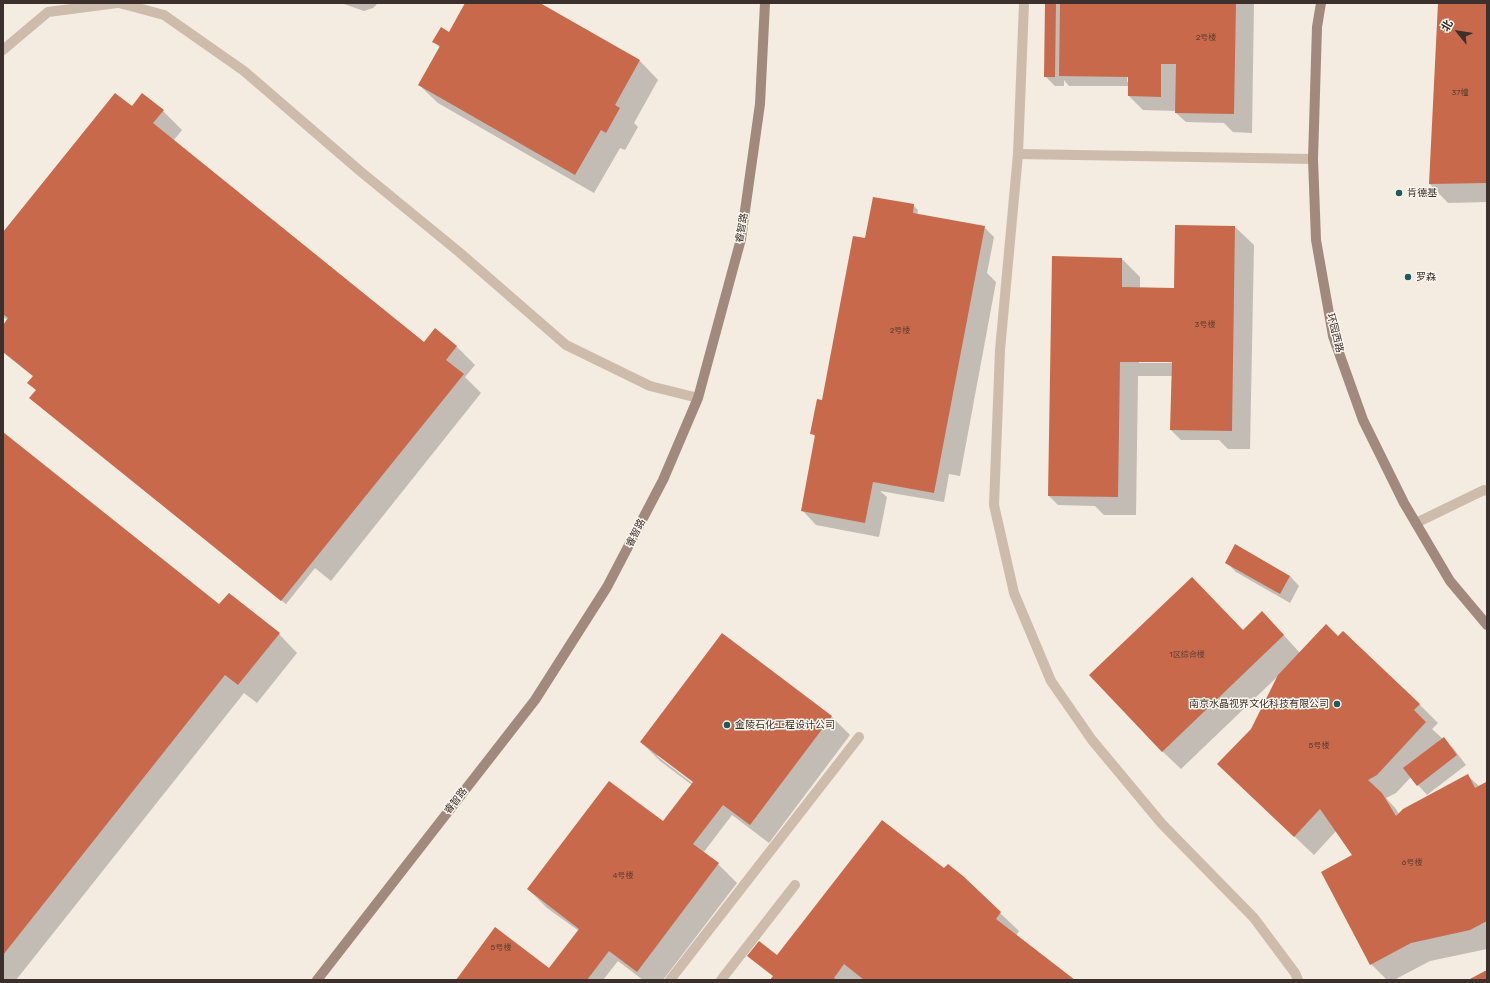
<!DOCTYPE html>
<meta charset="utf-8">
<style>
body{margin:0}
#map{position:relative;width:1490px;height:983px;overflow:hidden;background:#f4ebe1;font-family:Rubik,"Noto Sans SC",sans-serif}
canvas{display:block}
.frame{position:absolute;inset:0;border:4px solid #3b302b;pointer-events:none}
.north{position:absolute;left:1438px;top:12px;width:40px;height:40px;-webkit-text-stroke:3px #fbf5ee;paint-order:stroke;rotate:300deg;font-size:11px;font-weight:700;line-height:16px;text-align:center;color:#3b302b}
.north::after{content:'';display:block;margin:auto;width:14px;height:18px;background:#3b302b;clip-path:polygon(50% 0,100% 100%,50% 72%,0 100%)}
</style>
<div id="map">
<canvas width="1490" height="983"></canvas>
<div class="frame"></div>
<div class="north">北</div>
</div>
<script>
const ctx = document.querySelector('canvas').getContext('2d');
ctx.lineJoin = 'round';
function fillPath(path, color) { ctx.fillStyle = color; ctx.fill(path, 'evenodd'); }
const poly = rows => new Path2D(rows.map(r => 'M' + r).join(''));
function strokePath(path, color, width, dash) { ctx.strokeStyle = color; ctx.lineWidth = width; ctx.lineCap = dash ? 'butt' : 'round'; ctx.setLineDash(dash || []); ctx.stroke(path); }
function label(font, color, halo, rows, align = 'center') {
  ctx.font = font + ' Rubik,"Noto Sans SC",sans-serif'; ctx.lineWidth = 3; ctx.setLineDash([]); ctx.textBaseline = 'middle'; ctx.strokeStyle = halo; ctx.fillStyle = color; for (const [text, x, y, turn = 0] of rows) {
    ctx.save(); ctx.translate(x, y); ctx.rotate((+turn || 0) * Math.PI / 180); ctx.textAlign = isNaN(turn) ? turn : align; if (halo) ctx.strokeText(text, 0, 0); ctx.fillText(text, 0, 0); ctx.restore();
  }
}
fillPath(poly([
 [341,3,378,3,373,8,364,11],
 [466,3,538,3,640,61,658,80,634,123,638,127,625,150,620,148,594,193,438,103,419,85,440,48,434,41,449,33],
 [1046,3,1254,3,1252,133,1233,132,1224,123,1186,122,1176,113,1176,111,1143,110,1129,96,1129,86,1069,86,1064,80,1064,86,1055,86,1045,76],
 [1128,25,1129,82,1127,82],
 [1439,3,1487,3,1487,202,1448,203,1430,184],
 [143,95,163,111,182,130,173,141,424,343,435,330,457,347,475,365,465,377,481,393,331,581,315,568,286,604,35,402,36,390,34,377,3,352,3,326,8,320,3,317,3,233,132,108],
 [913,205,918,210,917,215,984,227,994,237,987,273,996,282,960,476,949,474,944,502,880,491,887,497,879,537,816,525,802,510,816,437,812,433,825,402,866,239],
 [1235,227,1254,245,1250,449,1228,449,1219,440,1181,440,1171,430,1172,376,1138,376,1136,515,1104,515,1095,506,1058,505,1049,496,1122,259,1140,277,1140,288,1176,289],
 [1139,361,1181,361,1181,363,1139,363],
 [3,433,219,606,279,634,297,653,257,703,244,693,16,980,3,980],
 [1226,562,1290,576,1299,586,1290,603,1236,572],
 [1243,631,1280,631,1300,653,1338,637,1419,704,1438,723,1432,729,1453,748,1466,765,1427,795,1411,777,1396,793,1386,798,1396,809,1399,814,1468,776,1480,787,1487,784,1487,949,1430,961,1394,980,1387,980,1371,964,1354,855,1336,831,1314,855,1237,782,1252,729,1277,677,1181,769,1162,751],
 [722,634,832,717,850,735,769,843,732,815,703,853,718,864,737,883,663,980,643,980,618,961,603,980,457,980,550,970,579,931,547,908,528,889,663,823,692,785,660,761,641,742],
 [658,755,701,787,700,789,657,756],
 [1000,913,1019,931,1016,936,1073,980,772,980,774,977,749,956,778,957]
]), '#0003');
fillPath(poly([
 [465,3,540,3,640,60,615,105,620,108,606,133,601,130,575,175,418,85,440,46,432,42,441,27,449,32],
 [1045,3,1056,3,1055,77,1044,77],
 [1060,3,1236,3,1234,114,1175,113,1176,64,1161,64,1161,97,1128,96,1128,77,1059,76],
 [1438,3,1487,3,1487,183,1429,184],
 [115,93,132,106,142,93,164,110,153,123,424,342,435,328,457,346,446,360,464,374,281,601,29,398,36,390,27,383,33,376,3,352,3,325,8,318,3,314,3,232],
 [873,197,914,204,913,213,985,226,934,493,873,482,865,523,801,511,815,435,810,434,817,399,822,400,853,236,865,238],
 [1175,225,1235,226,1232,431,1170,430,1172,362,1120,362,1118,497,1048,496,1052,256,1122,258,1122,287,1174,288],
 [3,432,219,604,229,593,280,633,238,685,225,675,3,955],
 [1235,544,1290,576,1280,594,1225,563],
 [1192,577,1243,630,1262,611,1284,635,1162,752,1089,675],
 [1326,624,1338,636,1343,631,1420,704,1414,710,1426,722,1377,775,1368,780,1382,793,1396,816,1403,809,1468,774,1475,788,1486,782,1487,783,1487,921,1470,930,1411,943,1370,965,1321,872,1352,855,1320,809,1294,837,1217,764,1251,729,1278,675],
 [722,633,832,716,750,825,723,805,693,844,719,863,637,972,609,951,587,980,456,980,495,927,549,968,579,929,527,889,609,781,663,821,693,782,640,742],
 [1444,737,1457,755,1417,786,1403,768],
 [882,820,944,868,948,864,963,876,1001,912,996,919,1075,980,864,980,844,964,834,978,837,980,770,980,773,976,747,956,759,941,777,955],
 [1485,971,1487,971,1487,980,1468,980]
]), '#c8694b');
strokePath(poly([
 [119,3,164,15,244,71,360,171,459,252,566,345,650,386,698,398],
 [1024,3,1018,154,1000,350,994,505,1014,593,1051,681,1092,740,1162,824,1254,918,1295,973,1298,980],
 [3,50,48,12,117,3],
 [1416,523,1484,490,1487,491],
 [670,980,859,737],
 [721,980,795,885]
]), '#cdbbac', 10);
strokePath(poly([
 [1018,154,1313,159]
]), '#cdbbac', 10);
strokePath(poly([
 [1321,3,1317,27,1313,159,1316,240,1333,336,1363,420,1404,503,1450,581,1487,625],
 [317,980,535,700,607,587,663,480,698,398,741,239,760,104,765,3]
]), '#a18a7d', 10);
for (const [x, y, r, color] of [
 [1399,193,4,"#1f5a5e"],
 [1408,277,4,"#1f5a5e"],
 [1337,704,4,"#1f5a5e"],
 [727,725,4,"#1f5a5e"]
]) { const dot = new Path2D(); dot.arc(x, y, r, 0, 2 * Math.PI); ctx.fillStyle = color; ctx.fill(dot); strokePath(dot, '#fbf5ee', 1.5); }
label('8px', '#5e3e33', null, [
 ["2号楼",1206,38],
 ["37幢",1460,93],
 ["3号楼",1205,325],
 ["2号楼",900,331],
 ["1区综合楼",1187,655],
 ["5号楼",1319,746],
 ["6号楼",1412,863],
 ["4号楼",623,876],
 ["5号楼",501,948]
]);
label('10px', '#3b302b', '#fbf5ee', [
 ["肯德基",1407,193],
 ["罗森",1416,277],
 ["南京水晶视界文化科技有限公司",1329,704,"right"],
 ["金陵石化工程设计公司",735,725]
], 'left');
label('10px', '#3b302b', '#fbf5ee', [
 ["睿智路",742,228,-80],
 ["环园西路",1335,333,76],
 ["睿智路",636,533,-63],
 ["睿智路",456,801,-52]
]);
</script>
